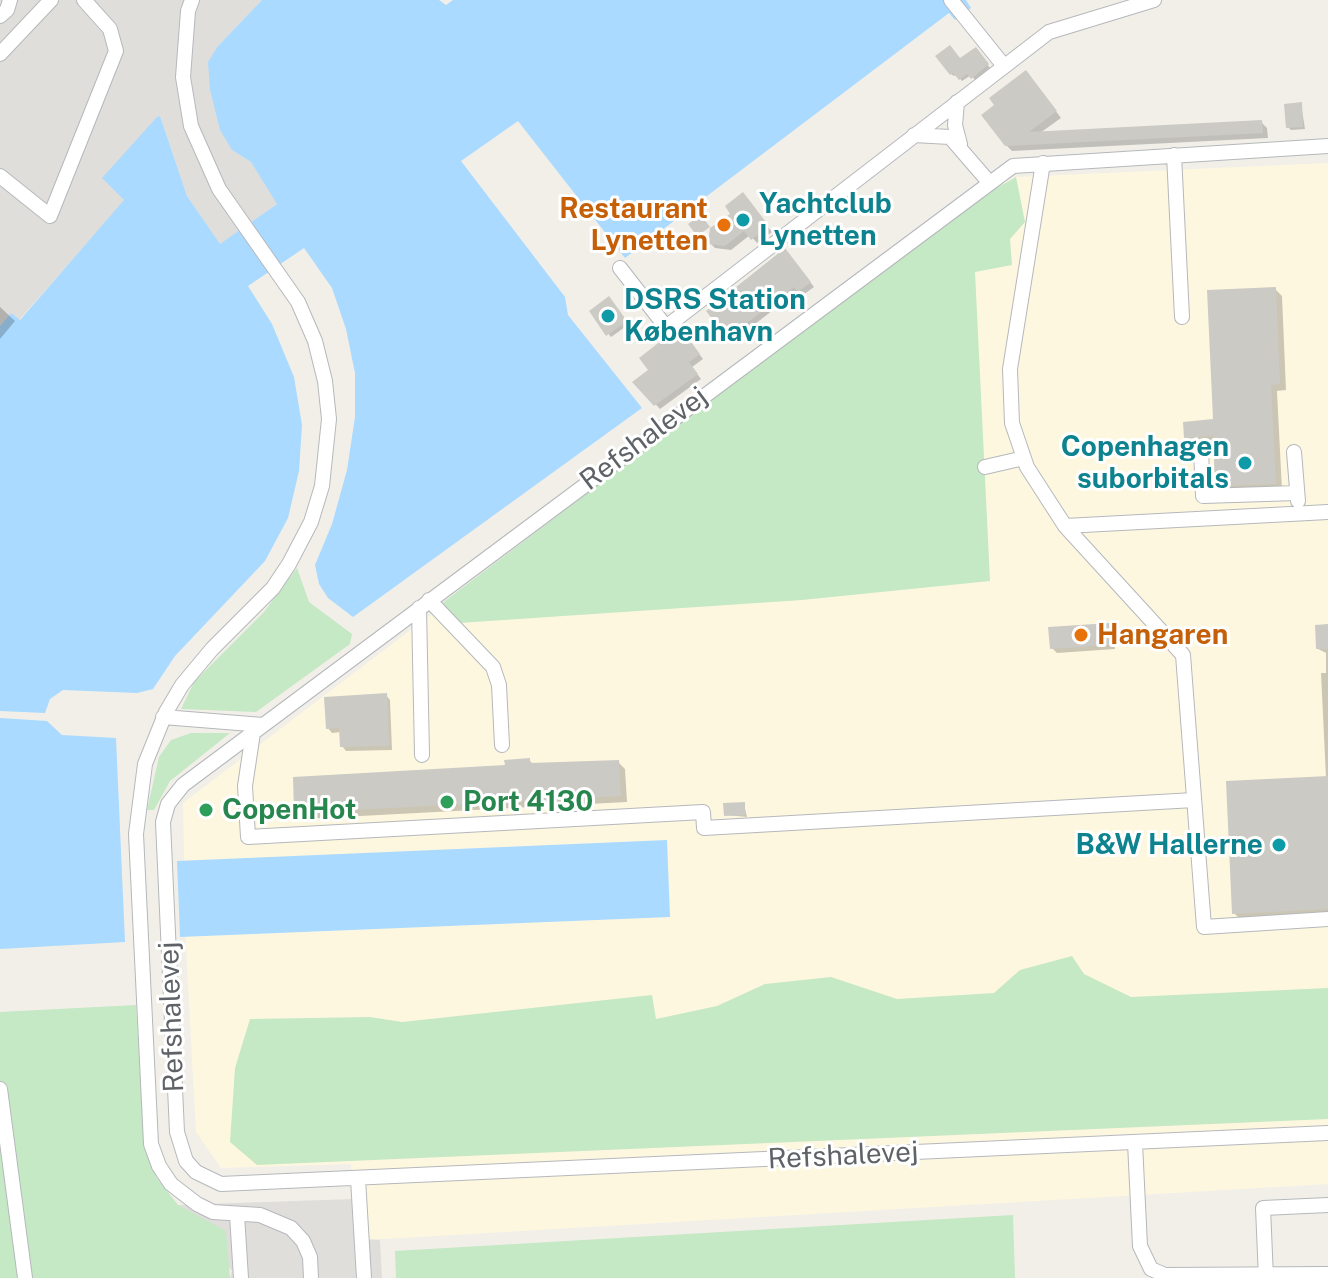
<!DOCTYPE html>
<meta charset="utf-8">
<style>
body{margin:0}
canvas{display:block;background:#f1efe8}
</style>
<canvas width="1328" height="1278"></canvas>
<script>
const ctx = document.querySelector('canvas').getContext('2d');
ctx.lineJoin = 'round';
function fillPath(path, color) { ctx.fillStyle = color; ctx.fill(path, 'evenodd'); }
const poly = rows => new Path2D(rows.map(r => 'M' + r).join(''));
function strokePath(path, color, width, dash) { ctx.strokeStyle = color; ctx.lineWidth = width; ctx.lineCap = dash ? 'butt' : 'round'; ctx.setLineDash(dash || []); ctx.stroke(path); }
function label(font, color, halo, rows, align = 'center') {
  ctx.font = font + ' "Public Sans",sans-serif'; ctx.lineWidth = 6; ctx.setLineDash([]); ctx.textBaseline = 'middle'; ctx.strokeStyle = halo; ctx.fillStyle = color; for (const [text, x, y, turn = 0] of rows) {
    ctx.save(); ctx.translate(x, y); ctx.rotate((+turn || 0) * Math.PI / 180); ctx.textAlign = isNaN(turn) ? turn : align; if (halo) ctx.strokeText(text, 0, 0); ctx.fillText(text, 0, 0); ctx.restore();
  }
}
fillPath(poly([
 [1328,163,1328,1184,384,1239,355,1239,351,1164,221,1168,196,1132,186,947,183,803,995,186,1016,177]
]), '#fef7e0');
fillPath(poly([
 [0,0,262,0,218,46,232,150,251,162,278,203,220,245,187,196,160,116,125,200,19,320,11,314,0,326],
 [353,1199,355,1239,380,1240,382,1278,230,1278,232,1271,178,1205]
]), '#e0deda');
fillPath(poly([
 [1016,177,1025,222,1010,239,1012,265,975,272,990,581,802,600,459,623,441,604,970,203],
 [297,568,309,602,352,634,350,644,256,712,181,709,194,682,264,612],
 [191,733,230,733,170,781,154,810,147,810,159,757,171,740],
 [1072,956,1084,974,1131,997,1328,988,1328,1119,257,1165,230,1142,235,1068,250,1019,370,1017,402,1022,652,995,656,1019,717,1006,765,984,831,977,897,999,994,993,1020,970],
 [136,1005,143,1125,156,1177,178,1205,226,1231,230,1278,0,1278,0,1012],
 [1013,1215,1015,1278,396,1278,395,1251]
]), '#c5e8c5');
fillPath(poly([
 [262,0,439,0,446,5,453,0,966,0,971,8,955,20,949,13,625,258,518,121,461,161,565,297,568,315,642,408,353,617,328,598,319,584,315,565,332,524,347,470,355,417,355,373,346,329,332,288,304,248,248,286,272,324,294,377,302,425,299,471,288,518,265,561,175,656,153,689,137,693,63,690,50,699,45,713,0,711,0,326,11,313,20,320,124,200,102,178,157,117,160,116,187,196,220,244,277,204,251,162,232,150,220,130,210,90,208,62,218,46],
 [0,718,47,721,62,735,116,738,125,942,0,949],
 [667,840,670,917,180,937,177,861]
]), '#aadaff');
fillPath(poly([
 [976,50,990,68,975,80,971,75,962,81,956,74,954,76,951,74,960,61],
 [1031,78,1061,118,1040,133,1261,122,1267,128,1268,138,1012,151,1006,145],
 [1301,104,1305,129,1291,130,1288,127],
 [747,200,772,232,757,243,750,235,731,250,715,248,710,243],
 [789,255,814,287,803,295,799,290,733,341,729,337],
 [1275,289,1282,296,1286,390,1277,391,1282,490,1224,492,1217,485,1215,442,1193,444,1186,437,1215,421],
 [612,302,628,325,611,337,591,312],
 [0,307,15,321,0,339],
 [689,341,703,359,692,367,701,379,660,409,635,382,651,370,674,344],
 [1109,625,1114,630,1115,649,1057,653,1052,648],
 [1328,627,1328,913,1239,918,1234,913,1326,778,1321,673,1326,673,1326,653,1318,649],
 [386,695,390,700,392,750,346,751,342,746,341,732,332,733,328,728],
 [529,760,534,765,618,762,625,769,627,802,303,819,296,812],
 [744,804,747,817,726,815]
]), '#0003');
fillPath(poly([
 [950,45,960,58,976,47,989,64,971,79,967,74,959,80,953,73,950,75,935,56],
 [1026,70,1057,111,1029,132,1262,120,1263,133,1005,146,981,115,994,105,989,98],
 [1302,102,1303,127,1286,128,1284,104],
 [743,192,769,226,751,240,744,231,725,246,708,244,710,228,730,214,725,206],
 [701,215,710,227,697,236,688,224],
 [785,248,811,282,798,292,794,287,727,338,706,311],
 [1276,287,1280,384,1271,385,1276,484,1215,486,1213,436,1184,438,1183,422,1213,419,1207,290],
 [609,296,627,321,606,336,589,311],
 [685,334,700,354,689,362,698,374,654,406,632,382,648,370,639,358,666,337,674,342],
 [1110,623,1111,645,1050,649,1048,627],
 [1328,624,1328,649,1316,649,1315,625],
 [387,693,389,746,340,747,339,728,326,729,324,697],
 [530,758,530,763,619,760,621,796,294,813,293,777,505,765,504,760],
 [1328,776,1328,909,1232,914,1226,781],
 [745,802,745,815,724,816,723,803]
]), '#cccac5');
const minor = poly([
 [192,0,188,11,183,77,191,126,219,189,298,302,315,341,325,381,329,419,322,486,311,522,289,564,273,588,212,649,182,685,166,712,145,764,136,834,151,1144,159,1166,171,1184,197,1204,213,1212,260,1215,291,1228,303,1241,310,1257,311,1278],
 [951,0,1004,66],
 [0,16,7,10,10,0],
 [0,54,51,0],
 [957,102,955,125,960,144],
 [914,135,950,137,988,181],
 [1328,146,1013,166,183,785,168,804,163,822,177,1132,186,1161,196,1172,221,1184,1328,1133],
 [1174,155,1182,317],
 [1043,163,1010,369,1012,423,1027,467,1065,526,1183,655,1204,927,1328,919],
 [0,176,50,216,116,51,110,29,84,0],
 [620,268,666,327,1049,32,1154,0],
 [1201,450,1203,496,1297,493],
 [1294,452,1298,501],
 [985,467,1024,458],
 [1065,526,1328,512],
 [429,600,493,667,499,685,502,745],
 [419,608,422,755],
 [163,717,263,725],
 [253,733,245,786,248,837,703,812,704,828,1194,800],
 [0,1089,25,1278],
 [1135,1143,1140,1246,1151,1269,1165,1275,1328,1274],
 [358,1179,364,1278],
 [237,1215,241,1278],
 [1266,1278,1263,1208,1328,1205]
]);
strokePath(minor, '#b5b8bc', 16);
strokePath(minor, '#fff', 14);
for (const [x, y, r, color] of [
 [743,220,8,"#0f9aa8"],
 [724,225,8,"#e8710a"],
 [608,316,8,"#0f9aa8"],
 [1245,463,8,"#0f9aa8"],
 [1081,635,8,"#e8710a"],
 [447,802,8,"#2e9e5b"],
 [206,810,8,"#2e9e5b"],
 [1279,845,8,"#0f9aa8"]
]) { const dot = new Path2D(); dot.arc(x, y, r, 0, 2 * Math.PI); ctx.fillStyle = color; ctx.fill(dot); strokePath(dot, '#fff', 3); }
label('bold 28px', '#0d838f', '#fff', [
 ["Yachtclub",759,204],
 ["Lynetten",759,236],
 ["DSRS Station",624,300],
 ["København",624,332],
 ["Copenhagen",1229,447,"right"],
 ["suborbitals",1229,479,"right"],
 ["B&W Hallerne",1263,845,"right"]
], 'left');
label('bold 28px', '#c56008', '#fff', [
 ["Restaurant",708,209],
 ["Lynetten",708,241],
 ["Hangaren",1097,635,"left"]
], 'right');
label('28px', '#5f6368', '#fff', [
 ["Refshalevej",644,439,-37],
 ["Refshalevej",172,1017,-92],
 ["Refshalevej",843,1156,-3]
]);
label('bold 28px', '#27864d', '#fff', [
 ["Port 4130",463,802],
 ["CopenHot",222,810]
], 'left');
</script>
